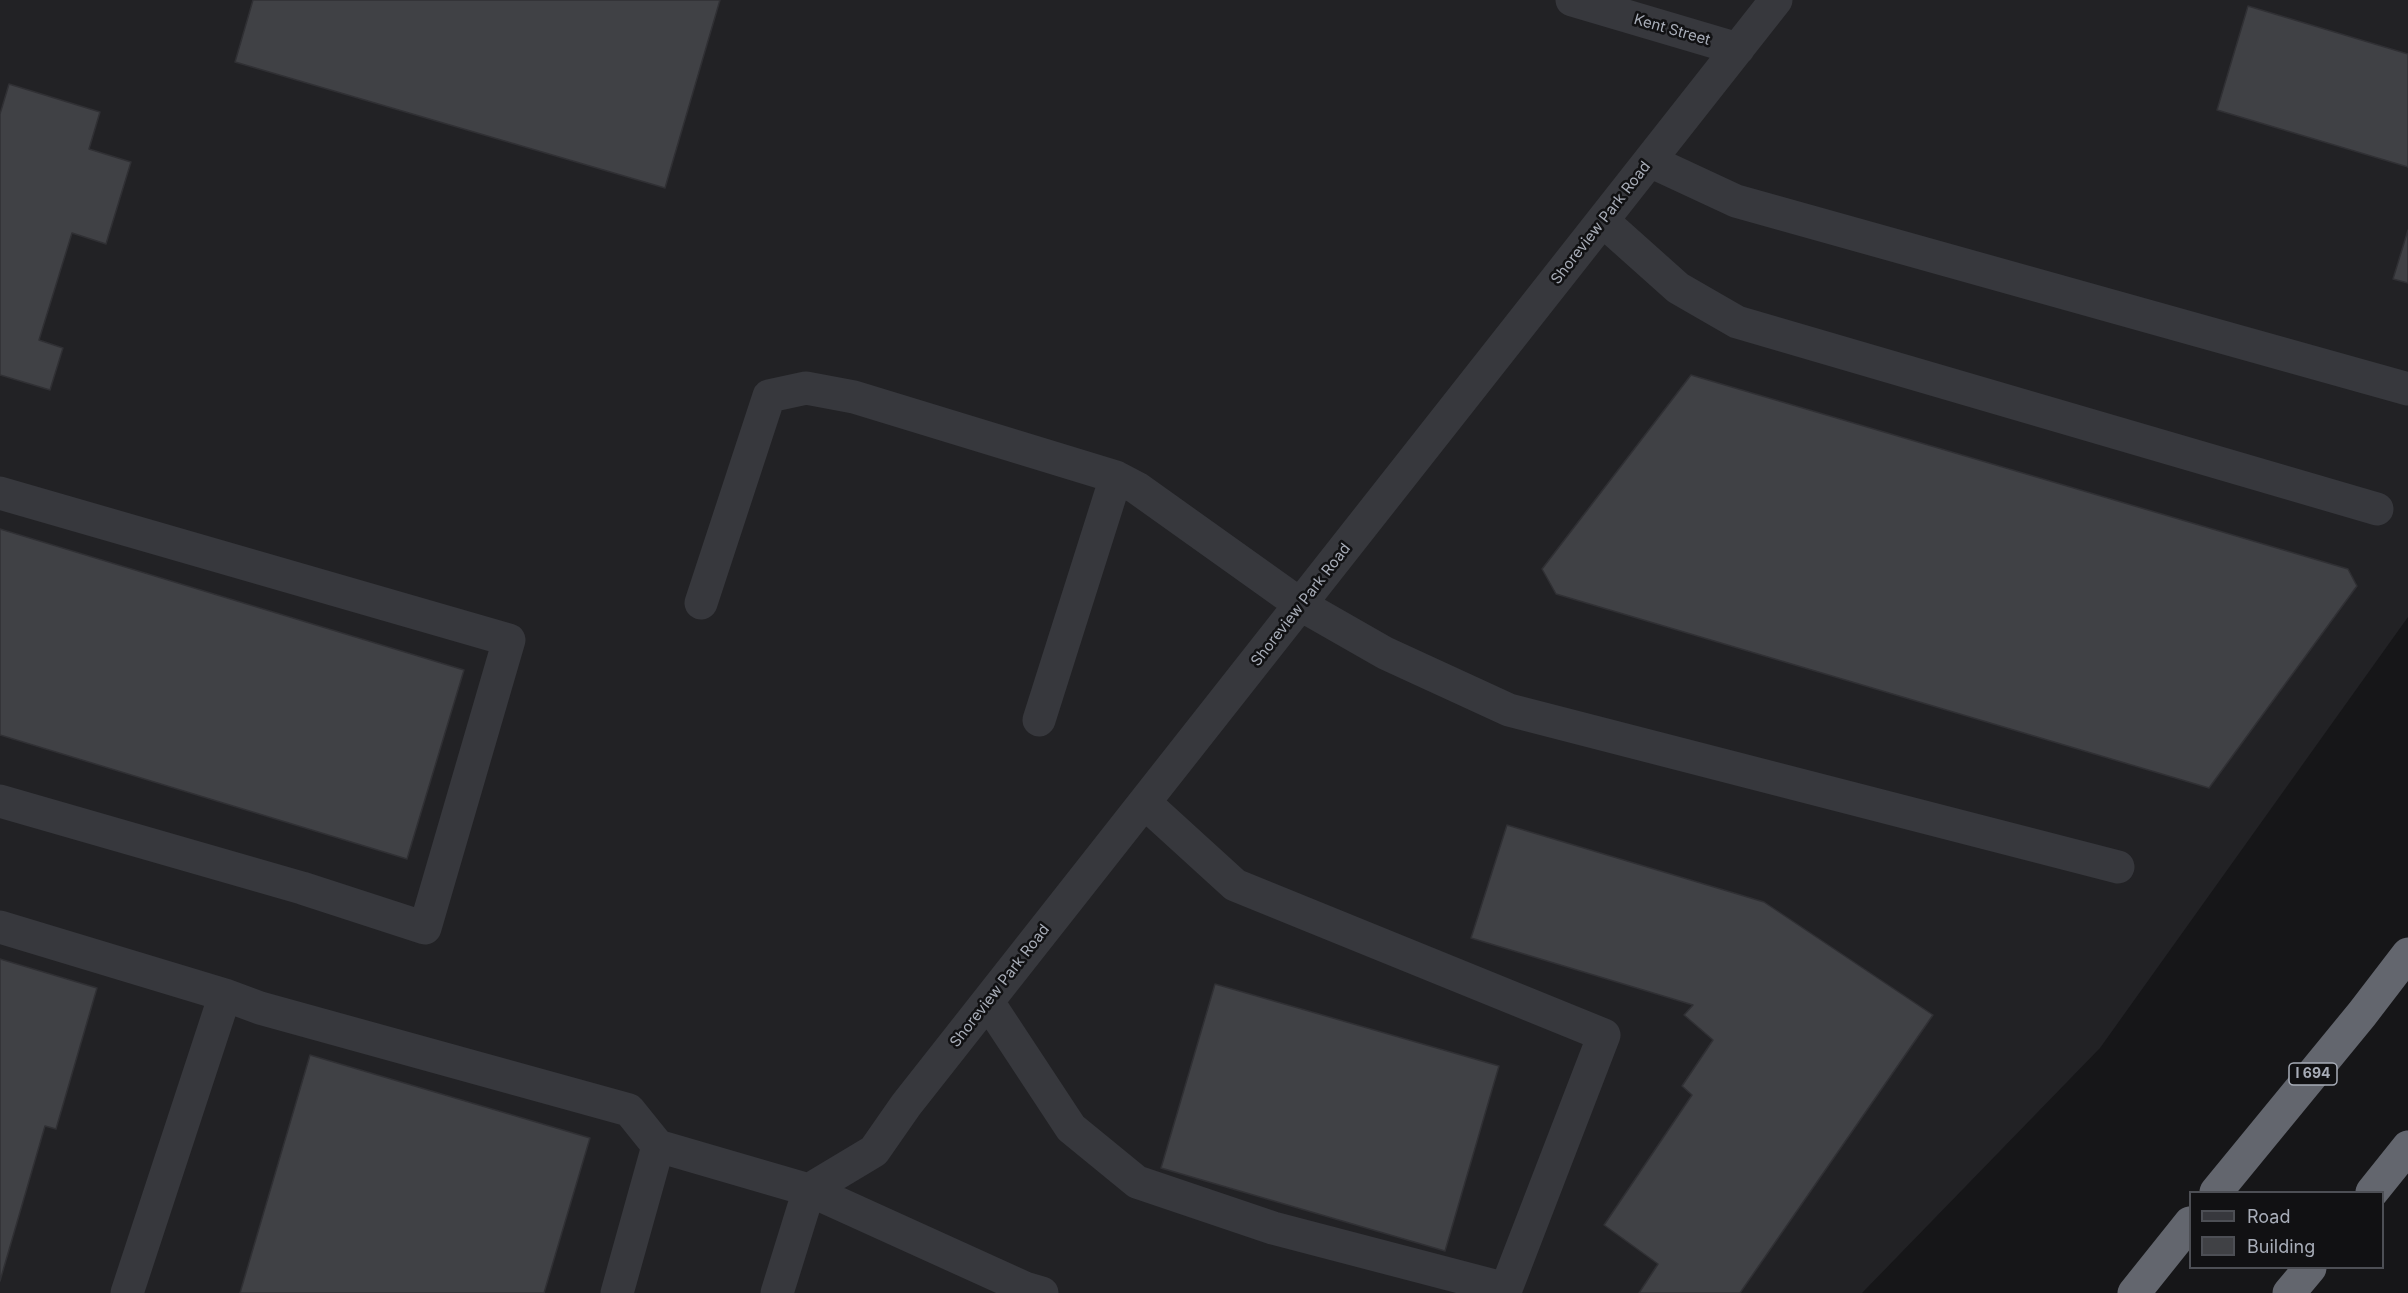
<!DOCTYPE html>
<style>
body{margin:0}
#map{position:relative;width:2408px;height:1293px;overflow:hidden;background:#161618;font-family:Inter,sans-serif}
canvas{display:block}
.legend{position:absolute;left:2189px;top:1191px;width:195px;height:78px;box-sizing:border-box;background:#111113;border:2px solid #4d4f55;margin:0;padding:8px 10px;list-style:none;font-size:18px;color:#a8adb8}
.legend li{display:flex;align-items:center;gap:12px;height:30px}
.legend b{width:30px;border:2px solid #4d4f55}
</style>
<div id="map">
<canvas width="2408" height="1293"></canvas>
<ul class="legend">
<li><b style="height:8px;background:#37383d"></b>Road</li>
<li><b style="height:16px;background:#404145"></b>Building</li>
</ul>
</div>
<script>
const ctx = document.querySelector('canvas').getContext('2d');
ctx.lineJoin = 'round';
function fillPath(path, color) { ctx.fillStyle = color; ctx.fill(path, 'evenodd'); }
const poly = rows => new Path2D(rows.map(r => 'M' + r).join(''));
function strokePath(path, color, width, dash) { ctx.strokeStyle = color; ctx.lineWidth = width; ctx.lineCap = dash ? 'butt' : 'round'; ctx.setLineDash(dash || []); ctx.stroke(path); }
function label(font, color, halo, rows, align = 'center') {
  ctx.font = font + ' Inter,sans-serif'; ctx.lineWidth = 5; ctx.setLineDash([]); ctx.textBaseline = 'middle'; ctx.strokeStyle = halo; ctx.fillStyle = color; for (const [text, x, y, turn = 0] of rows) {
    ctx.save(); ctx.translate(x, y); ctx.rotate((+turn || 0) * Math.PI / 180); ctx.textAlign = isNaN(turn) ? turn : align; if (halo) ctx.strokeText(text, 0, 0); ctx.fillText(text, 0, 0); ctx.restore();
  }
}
fillPath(poly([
 [0,0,2408,0,2408,617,2100,1048,1862,1293,0,1293]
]), '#222225');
const building = poly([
 [253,0,720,0,665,188,235,62,253,0],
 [2248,6,2408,54,2408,167,2217,110,2248,6],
 [9,84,100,112,89,149,131,162,106,244,72,233,39,340,63,348,50,390,0,375,0,114,9,84],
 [2408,230,2408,283,2393,279,2408,230],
 [1691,375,2348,569,2357,586,2209,788,1556,594,1542,569,1691,375],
 [0,529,464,670,407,859,0,735,0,529],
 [1507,825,1764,902,1933,1015,1740,1293,1639,1293,1658,1264,1604,1225,1692,1095,1682,1086,1713,1040,1684,1015,1693,1005,1471,938,1507,825],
 [0,959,97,988,56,1129,45,1126,0,1281,0,959],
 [1215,984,1499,1066,1445,1251,1161,1168,1215,984],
 [310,1055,590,1138,544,1293,240,1293,310,1055]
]);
fillPath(building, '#404145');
strokePath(building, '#303034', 1.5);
strokePath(poly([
 [1572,0,1738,49],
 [1650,161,1736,201,2408,389],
 [1603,221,1678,288,1737,322,2377,509],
 [0,493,509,640,425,928,302,888,0,801],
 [701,603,769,396,806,388,854,397,1116,477,1137,488,1301,605,1385,653,1509,710,2118,867],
 [1039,720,1116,477],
 [0,927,225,995],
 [988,1002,1071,1128,1137,1182,1273,1228,1506,1289,1604,1035,1235,885,1145,803],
 [809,1190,874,1151,906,1105,1776,0],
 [127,1293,225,995,260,1008,629,1110,658,1146],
 [617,1293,658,1146,809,1190,1025,1288,1042,1293],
 [777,1293,809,1190]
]), '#37383d', 33);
strokePath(poly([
 [2216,1192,2362,1014,2408,954],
 [2372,1192,2408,1147],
 [2134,1293,2190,1223],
 [2289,1293,2310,1268]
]), '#63666e', 33);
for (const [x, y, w] of [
 [2313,1074,48]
]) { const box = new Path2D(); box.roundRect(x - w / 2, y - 11, w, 22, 4.5); ctx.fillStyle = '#111113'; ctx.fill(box); strokePath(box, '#a8adb8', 1.5); }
label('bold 14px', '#a8adb8', null, [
 ["I 694",2313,1074]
]);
label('15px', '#a8adb8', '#111113', [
 ["Kent Street",1672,30,16],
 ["Shoreview Park Road",1601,223,-52],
 ["Shoreview Park Road",1301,605,-52],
 ["Shoreview Park Road",1000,986,-52]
]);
</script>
